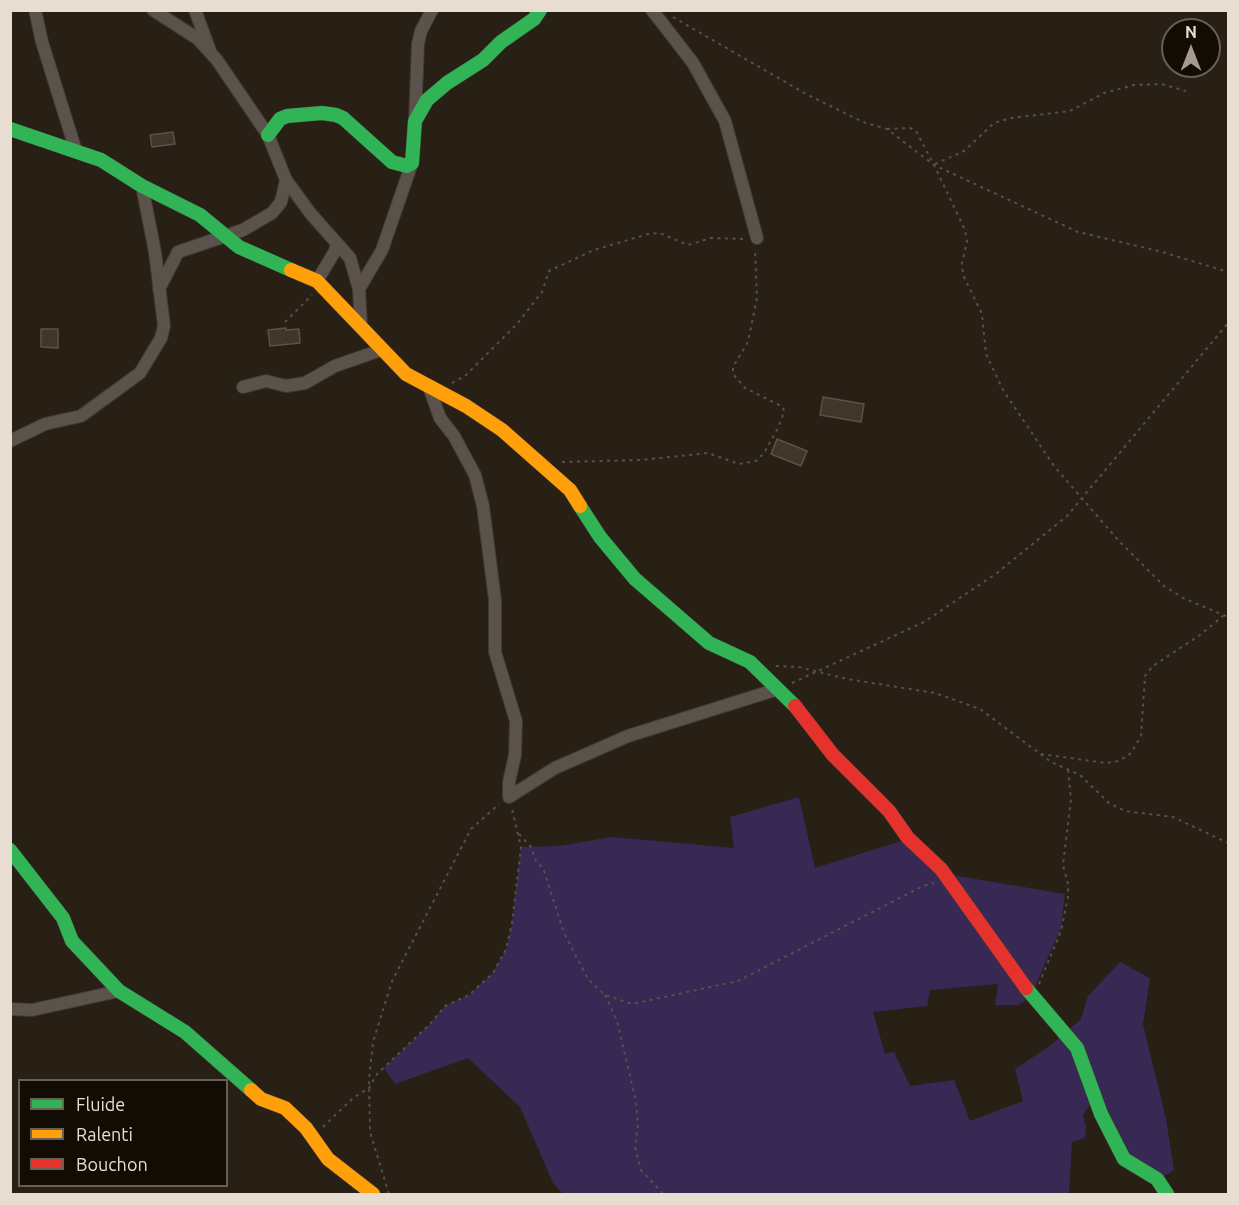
<!DOCTYPE html>
<style>
body{margin:0}
#map{position:relative;width:1239px;height:1205px;overflow:hidden;background:#281f15;font-family:Ubuntu,sans-serif}
canvas{display:block}
.frame{position:absolute;inset:0;border:12px solid #e7ddd1;pointer-events:none}
.legend{position:absolute;left:18px;top:1079px;width:210px;height:108px;box-sizing:border-box;background:#130c05;border:2px solid #686057;margin:0;padding:8px 10px;list-style:none;font-size:18px;color:#e7ddd1}
.legend li{display:flex;align-items:center;gap:12px;height:30px}
.legend b{width:30px;border:2px solid #686057}
.north{position:absolute;left:1161px;top:18px;width:60px;height:60px;box-sizing:border-box;background:#130c05;border:2px solid #686057;border-radius:50%;rotate:0deg;font-size:16px;font-weight:700;line-height:24px;text-align:center;color:#e7ddd1}
.north::after{content:'';display:block;margin:auto;width:21px;height:27px;background:#a49a8f;clip-path:polygon(50% 0,100% 100%,50% 72%,0 100%)}
</style>
<div id="map">
<canvas width="1239" height="1205"></canvas>
<div class="frame"></div>
<ul class="legend">
<li><b style="height:8px;background:#30b455"></b>Fluide</li>
<li><b style="height:8px;background:#ff9f0a"></b>Ralenti</li>
<li><b style="height:8px;background:#e5322d"></b>Bouchon</li>
</ul>
<div class="north">N</div>
</div>
<script>
const ctx = document.querySelector('canvas').getContext('2d');
ctx.lineJoin = 'round';
function fillPath(path, color) { ctx.fillStyle = color; ctx.fill(path, 'evenodd'); }
const poly = rows => new Path2D(rows.map(r => 'M' + r).join(''));
function strokePath(path, color, width, dash) { ctx.strokeStyle = color; ctx.lineWidth = width; ctx.lineCap = dash ? 'butt' : 'round'; ctx.setLineDash(dash || []); ctx.stroke(path); }
fillPath(poly([
 [799,797,815,868,907,839,940,873,1065,894,1061,928,1030,998,1018,1005,995,1005,998,984,930,990,927,1006,873,1012,885,1054,894,1052,910,1086,954,1080,970,1121,1023,1101,1015,1069,1051,1045,1081,1019,1088,996,1120,962,1150,978,1143,1024,1166,1119,1174,1170,1155,1182,1137,1172,1091,1103,1083,1115,1086,1127,1085,1138,1072,1142,1069,1194,563,1194,553,1183,520,1107,468,1058,395,1084,384,1068,429,1025,445,1006,469,995,493,973,506,949,512,923,521,847,558,846,612,837,734,848,730,817]
]), '#372954');
const building = poly([
 [173,132,175,144,152,147,150,135,173,132],
 [286,328,286,330,299,329,300,343,270,346,268,330,286,328],
 [41,329,58,329,58,348,41,347,41,329],
 [823,397,864,404,861,422,820,415,823,397],
 [777,439,807,451,801,466,771,454,777,439]
]);
fillPath(building, '#413628');
strokePath(building, '#5b534a', 1.5);
const street = poly([
 [35,10,42,42,76,151],
 [153,10,198,39,217,60,268,135,286,180,311,214,350,258,359,289,361,326],
 [195,10,210,51],
 [652,10,693,63,725,121,757,238],
 [415,120,418,44,421,31,432,10],
 [317,281,335,251,337,243],
 [159,289,178,252,243,230,272,213,281,202,286,180],
 [359,289,382,250,412,163],
 [243,387,266,381,286,386,305,383,335,366,381,350],
 [429,387,440,418,454,436,475,475,483,506,495,600,495,652,516,721,515,755,509,782,509,797],
 [10,441,45,424,81,416,140,373,161,338,164,326,155,252,142,186],
 [509,797,555,768,628,736,778,689],
 [10,1009,32,1010,119,991]
]);
const fast = poly([
 [10,129,101,160,142,186,200,215,239,247,291,270],
 [268,135,280,119,287,116,322,113,336,115,343,118,392,162,407,166,412,163,415,121,427,100,447,83,483,60,501,42,534,19,540,10],
 [580,506,600,537,635,579,709,643,750,662,795,706],
 [10,850,63,918,72,941,119,991,185,1032,251,1090],
 [1026,988,1077,1048,1101,1114,1124,1159,1157,1179,1167,1194]
]);
const slow = poly([
 [291,270,317,281,406,374,466,406,502,430,570,490,580,506],
 [251,1090,261,1099,285,1108,306,1128,328,1159,373,1194]
]);
const jam = poly([
 [795,706,833,755,889,811,908,838,941,869,1026,988]
]);
strokePath(street, '#413a31', 14);
strokePath(fast, '#413a31', 15);
strokePath(slow, '#413a31', 15);
strokePath(jam, '#413a31', 15);
strokePath(poly([
 [673,17,806,94,863,122,887,129,934,165,1078,232,1159,251,1228,272],
 [887,129,910,128,916,131,934,165,965,230,967,242,962,263,963,275,982,314,986,354,1003,390,1054,466,1118,540,1164,586,1183,598,1228,617],
 [935,164,964,151,994,123,1011,118,1070,111,1104,93,1134,85,1161,84,1186,91],
 [285,322,312,295],
 [452,383,466,375,517,324,542,292,549,271,594,250,648,234,660,233,688,245,711,238,747,239],
 [562,462,640,460,708,453,739,464,756,461,764,453,778,428,784,412,783,407,745,388,733,374,733,367,748,342,757,298,755,249],
 [776,666,799,667,847,679,935,693,980,709,1051,762,1080,775,1109,803,1125,811,1173,817,1228,843],
 [792,683,924,622,997,573,1067,516,1228,323],
 [1041,754,1106,763,1119,761,1131,753,1141,736,1145,676,1153,666,1200,635,1223,616],
 [519,834,531,847,536,861,543,868,564,933,588,979,605,995,632,1004,738,981,923,886,934,883],
 [1039,984,1061,931,1068,897,1068,884,1063,865,1071,799,1068,769],
 [605,995,617,1021,636,1101,638,1125,635,1147,641,1170,663,1194],
 [323,1127,353,1098,369,1088,377,1074,429,1025,445,1006,469,995,493,973,506,949,512,923,521,847,512,809],
 [389,1194,370,1132,369,1079,373,1042,392,981,471,829,499,804]
]), '#585049', 2, [3, 4.5]);
strokePath(street, '#5b534b', 12);
strokePath(fast, '#30b455', 14);
strokePath(slow, '#ff9f0a', 14);
strokePath(jam, '#e5322d', 14);
</script>
